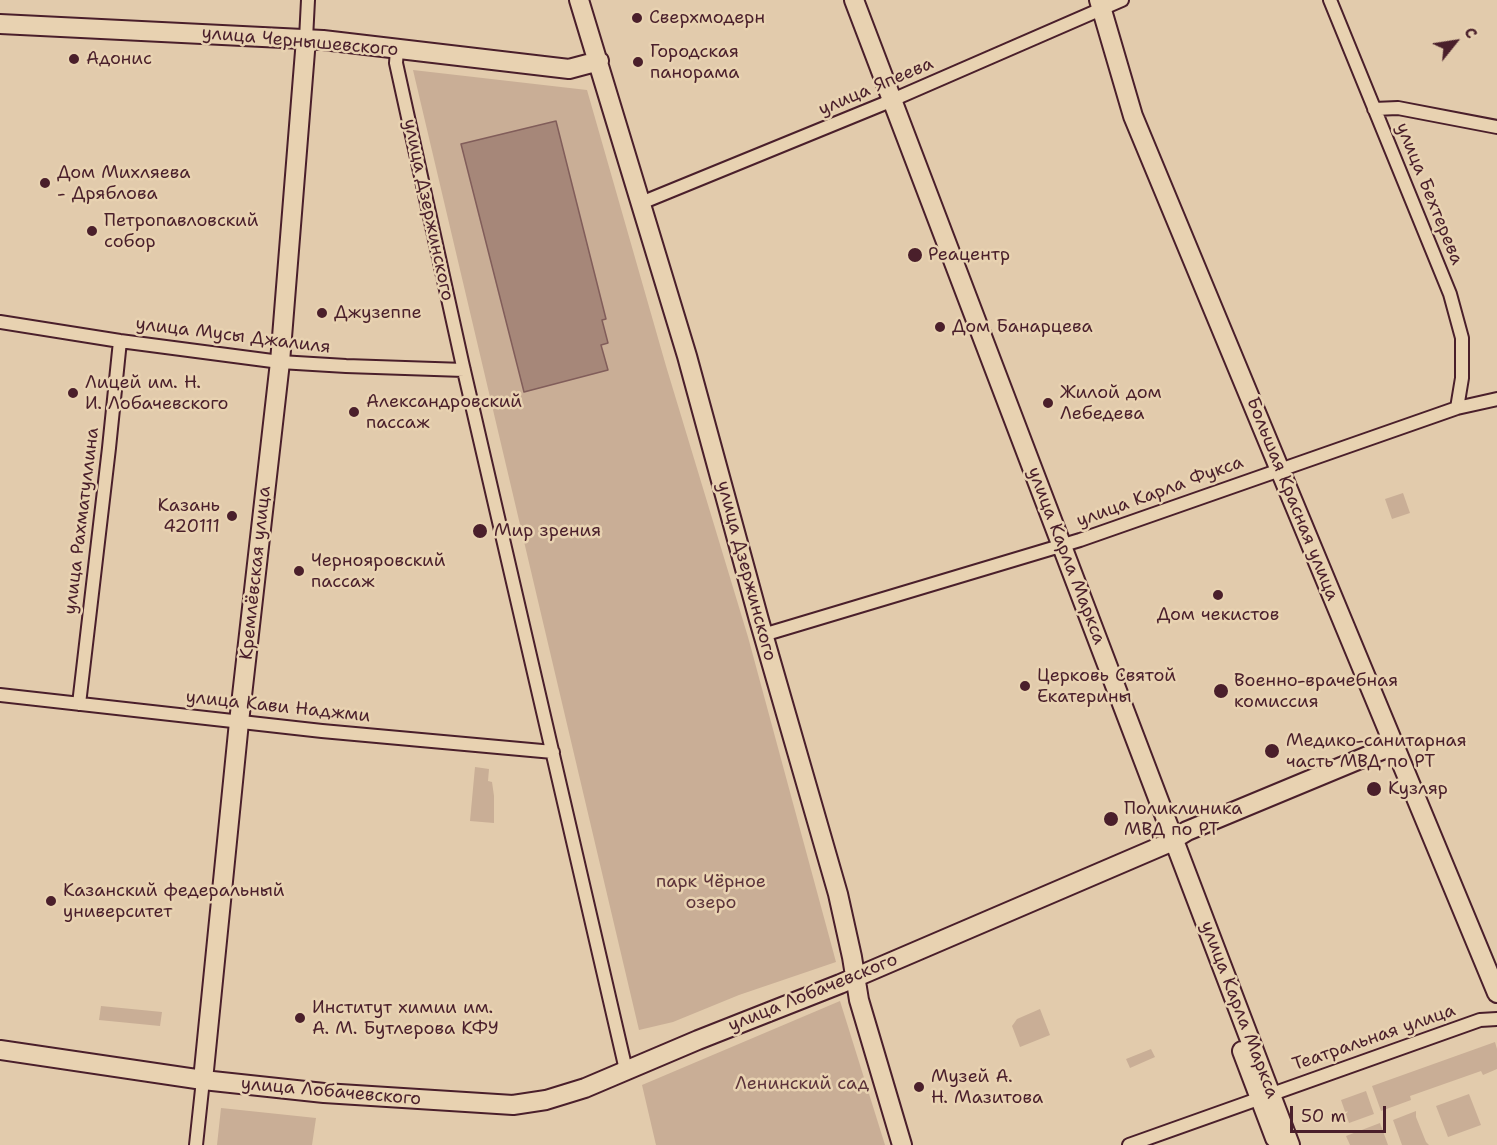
<!DOCTYPE html>
<meta charset="utf-8">
<style>
body{margin:0}
#map{position:relative;width:1497px;height:1145px;overflow:hidden;background:#e2cbac;font-family:"Shantell Sans",sans-serif}
canvas{display:block}
.north{position:absolute;left:1425px;top:12px;width:60px;height:60px;-webkit-text-stroke:4px #e8d2b1;paint-order:stroke;rotate:60deg;font-size:16px;font-weight:700;line-height:24px;text-align:center;color:#4a1f2b}
.north::after{content:'';display:block;margin:auto;width:21px;height:27px;background:#4a1f2b;clip-path:polygon(50% 0,100% 100%,50% 72%,0 100%)}
.scale{position:absolute;left:1290px;top:1106px;width:96px;height:27px;box-sizing:border-box;border:3px solid #4a1f2b;border-top:0;padding-left:8px;font-size:18px;line-height:21px;white-space:nowrap;color:#4a1f2b;-webkit-text-stroke:4px #e8d2b1;paint-order:stroke}
</style>
<div id="map">
<canvas width="1497" height="1145"></canvas>
<div class="north">С</div>
<div class="scale">50 m</div>
</div>
<script>
const ctx = document.querySelector('canvas').getContext('2d');
ctx.lineJoin = 'round';
function fillPath(path, color) { ctx.fillStyle = color; ctx.fill(path, 'evenodd'); }
const poly = rows => new Path2D(rows.map(r => 'M' + r).join(''));
function strokePath(path, color, width, dash) { ctx.strokeStyle = color; ctx.lineWidth = width; ctx.lineCap = dash ? 'butt' : 'round'; ctx.setLineDash(dash || []); ctx.stroke(path); }
function label(font, color, halo, rows, align = 'center') {
  ctx.font = font + ' "Shantell Sans",sans-serif'; ctx.lineWidth = 5; ctx.setLineDash([]); ctx.textBaseline = 'middle'; ctx.strokeStyle = halo; ctx.fillStyle = color; for (const [text, x, y, turn = 0] of rows) {
    ctx.save(); ctx.translate(x, y); ctx.rotate((+turn || 0) * Math.PI / 180); ctx.textAlign = isNaN(turn) ? turn : align; if (halo) ctx.strokeText(text, 0, 0); ctx.fillText(text, 0, 0); ctx.restore();
  }
}
fillPath(poly([
 [413,70,587,90,666,366,748,637,836,962,739,995,673,1022,639,1030],
 [1403,493,1410,513,1392,519,1385,499],
 [475,767,489,769,488,781,492,782,494,796,494,823,470,821],
 [840,1001,885,1145,656,1145,642,1085],
 [101,1006,162,1012,160,1026,99,1020],
 [1040,1009,1050,1035,1020,1047,1012,1026,1017,1019],
 [1495,1042,1497,1049,1497,1069,1483,1075,1481,1071,1410,1096,1411,1100,1381,1111,1372,1086],
 [1151,1049,1155,1057,1130,1068,1126,1059],
 [1366,1091,1374,1114,1349,1123,1341,1100],
 [1469,1094,1481,1125,1448,1137,1436,1106],
 [221,1108,316,1118,312,1145,217,1145],
 [1416,1111,1416,1117,1426,1142,1429,1145,1402,1145,1393,1120],
 [1380,1123,1388,1145,1350,1145,1346,1136]
]), '#c9ae96');
const water = poly([
 [556,121,606,319,602,320,608,343,601,345,608,370,524,392,461,144,556,121]
]);
fillPath(water, '#a68779');
strokePath(water, '#815d5a', 1.5);
const street = poly([
 [1330,0,1450,294,1462,338,1462,378,1457,408],
 [306,39,308,0],
 [397,50,396,63,462,362,626,1070],
 [1374,109,1398,108,1497,127],
 [641,203,883,104,1122,0],
 [0,322,120,341,280,362,346,366,464,370],
 [763,635,1080,540,1457,408,1497,399],
 [0,695,322,731,553,752],
 [79,704,109,448,120,341],
 [196,1145,203,1080],
 [1129,1145,1480,1020,1497,1019]
]);
const secondary = poly([
 [579,0,687,356,759,620,838,894,852,957,859,1000,902,1145],
 [854,0,1290,1145],
 [1099,0,1133,116,1497,993],
 [0,24,323,40,569,69,599,61],
 [0,1050,203,1080,324,1093,513,1105,546,1100,585,1088,698,1040,840,984,1164,845,1187,831,1394,745],
 [1242,1051,1275,1138],
 [203,1080,239,722,280,362,306,39]
]);
strokePath(street, '#4a1f2b', 16);
strokePath(secondary, '#4a1f2b', 22);
strokePath(street, '#e8d2b1', 12);
strokePath(secondary, '#e8d2b1', 18);
for (const [x, y, r, color] of [
 [637,18,6,"#4a1f2b"],
 [74,59,6,"#4a1f2b"],
 [638,62,6,"#4a1f2b"],
 [45,183,6,"#4a1f2b"],
 [92,231,6,"#4a1f2b"],
 [915,255,8,"#4a1f2b"],
 [322,313,6,"#4a1f2b"],
 [940,327,6,"#4a1f2b"],
 [73,393,6,"#4a1f2b"],
 [1048,403,6,"#4a1f2b"],
 [354,412,6,"#4a1f2b"],
 [232,516,6,"#4a1f2b"],
 [480,531,8,"#4a1f2b"],
 [299,571,6,"#4a1f2b"],
 [1218,595,6,"#4a1f2b"],
 [1025,686,6,"#4a1f2b"],
 [1221,691,8,"#4a1f2b"],
 [1272,751,8,"#4a1f2b"],
 [1374,789,8,"#4a1f2b"],
 [1111,819,8,"#4a1f2b"],
 [51,901,6,"#4a1f2b"],
 [300,1018,6,"#4a1f2b"],
 [919,1087,6,"#4a1f2b"]
]) { const dot = new Path2D(); dot.arc(x, y, r, 0, 2 * Math.PI); ctx.fillStyle = color; ctx.fill(dot); strokePath(dot, '#e8d2b1', 2); }
label('18px', '#4a1f2b', '#e8d2b1', [
 ["Сверхмодерн",649,18],
 ["Городская",650,52],
 ["панорама",650,73],
 ["Адонис",86,59],
 ["Дом Михляева",57,173],
 ["- Дряблова",57,194],
 ["Петропавловский",104,221],
 ["собор",104,242],
 ["Реацентр",928,255],
 ["Джузеппе",334,313],
 ["Дом Банарцева",952,327],
 ["Лицей им. Н.",85,383],
 ["И. Лобачевского",85,404],
 ["Жилой дом",1060,393],
 ["Лебедева",1060,414],
 ["Александровский",366,402],
 ["пассаж",366,423],
 ["Казань",220,506,"right"],
 ["420111",220,527,"right"],
 ["Мир зрения",494,531],
 ["Чернояровский",311,561],
 ["пассаж",311,582],
 ["Дом чекистов",1218,615,"center"],
 ["Церковь Святой",1037,676],
 ["Екатерины",1037,697],
 ["Военно-врачебная",1234,681],
 ["комиссия",1234,702],
 ["Медико-санитарная",1286,741],
 ["часть МВД по РТ",1286,762],
 ["Кузляр",1388,789],
 ["Поликлиника",1124,809],
 ["МВД по РТ",1124,830],
 ["Казанский федеральный",63,891],
 ["университет",63,912],
 ["Институт химии им.",312,1008],
 ["А. М. Бутлерова КФУ",312,1029],
 ["Музей А.",931,1077],
 ["Н. Мазитова",931,1098]
], 'left');
label('18px', '#4a1f2b', '#e8d2b1', [
 ["улица Чернышевского",300,42,5],
 ["улица Япеева",876,87,-23],
 ["улица Бехтерева",1429,194,68],
 ["улица Дзержинского",428,210,78],
 ["улица Мусы Джалиля",233,336,7],
 ["улица Карла Фукса",1160,492,-20],
 ["Большая Красная улица",1292,499,68],
 ["улица Рахматуллина",82,521,-83],
 ["улица Карла Маркса",1066,556,69],
 ["улица Дзержинского",746,571,75],
 ["Кремлёвская улица",256,573,-84],
 ["улица Кави Наджми",278,707,6],
 ["улица Лобачевского",813,993,-22],
 ["улица Карла Маркса",1239,1010,69],
 ["Театральная улица",1374,1038,-19],
 ["улица Лобачевского",331,1092,5]
]);
label('18px', '#5d343b', '#e8d2b1', [
 ["парк Чёрное",711,882],
 ["озеро",711,903],
 ["Ленинский сад",802,1084]
]);
</script>
